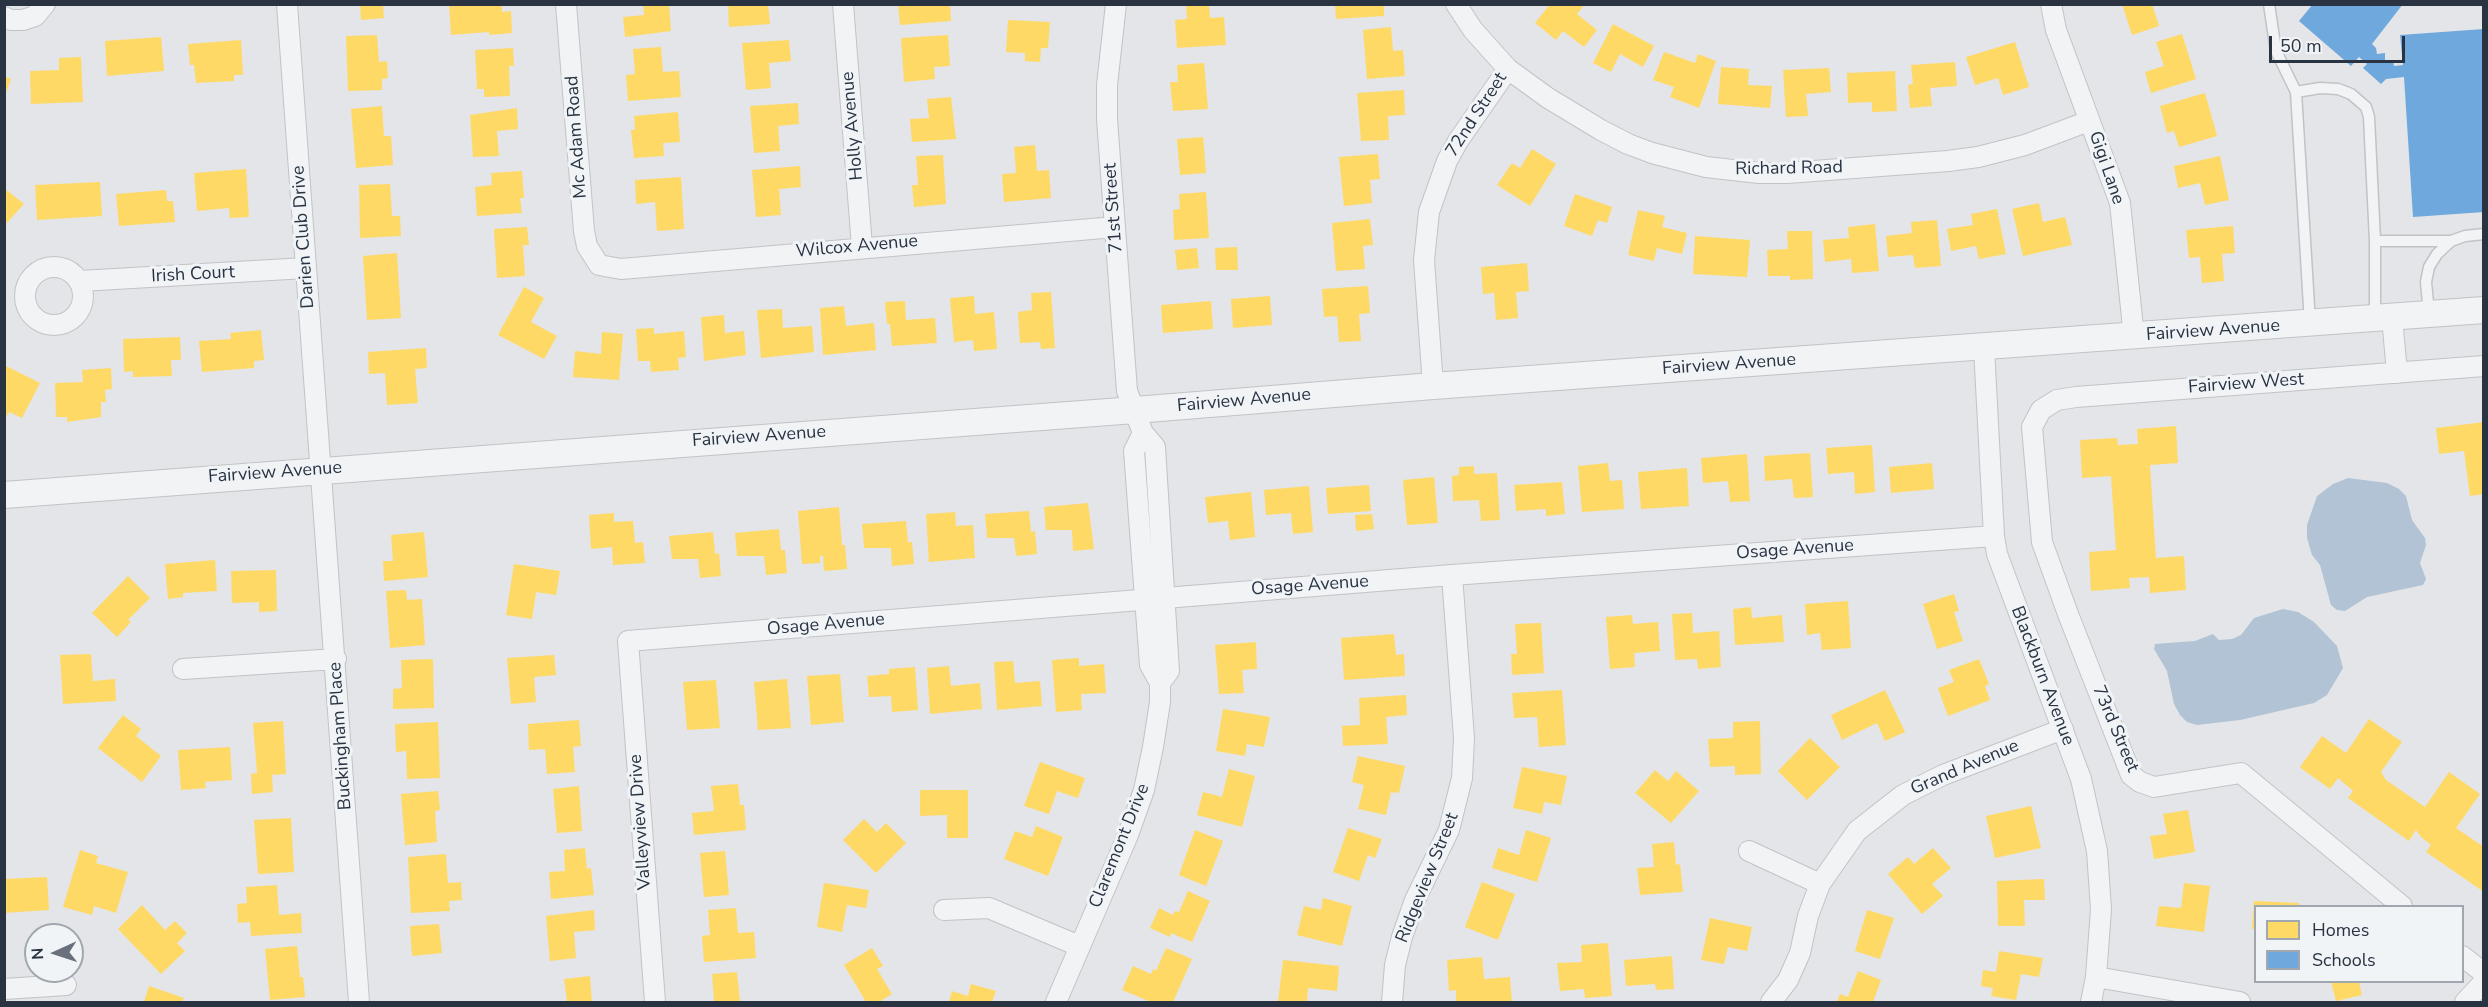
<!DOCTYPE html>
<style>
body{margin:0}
#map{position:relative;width:2488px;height:1007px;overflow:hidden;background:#e3e5e8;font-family:"Nunito Sans",sans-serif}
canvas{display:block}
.frame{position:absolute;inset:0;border:6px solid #293342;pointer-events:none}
.legend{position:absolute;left:2254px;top:905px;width:210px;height:78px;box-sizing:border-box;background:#f1f4f7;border:2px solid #a1a7af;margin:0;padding:8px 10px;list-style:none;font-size:18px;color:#293342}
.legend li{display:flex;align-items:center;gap:12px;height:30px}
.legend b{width:30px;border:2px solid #a1a7af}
.north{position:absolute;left:24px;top:923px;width:60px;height:60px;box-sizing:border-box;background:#f1f4f7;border:2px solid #a1a7af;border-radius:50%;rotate:267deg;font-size:16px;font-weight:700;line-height:24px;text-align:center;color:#293342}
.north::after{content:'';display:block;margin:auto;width:21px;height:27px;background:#6a717c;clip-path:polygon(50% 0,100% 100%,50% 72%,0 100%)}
.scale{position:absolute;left:2269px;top:36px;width:136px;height:27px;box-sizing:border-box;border:3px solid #293342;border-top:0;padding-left:8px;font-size:18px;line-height:21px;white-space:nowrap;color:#293342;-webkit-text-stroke:4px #f1f4f7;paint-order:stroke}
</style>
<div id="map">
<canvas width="2488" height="1007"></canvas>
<div class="frame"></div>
<ul class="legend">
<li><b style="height:16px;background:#ffd966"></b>Homes</li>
<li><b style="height:16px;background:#6fa8dc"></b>Schools</li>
</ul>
<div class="north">N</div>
<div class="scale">50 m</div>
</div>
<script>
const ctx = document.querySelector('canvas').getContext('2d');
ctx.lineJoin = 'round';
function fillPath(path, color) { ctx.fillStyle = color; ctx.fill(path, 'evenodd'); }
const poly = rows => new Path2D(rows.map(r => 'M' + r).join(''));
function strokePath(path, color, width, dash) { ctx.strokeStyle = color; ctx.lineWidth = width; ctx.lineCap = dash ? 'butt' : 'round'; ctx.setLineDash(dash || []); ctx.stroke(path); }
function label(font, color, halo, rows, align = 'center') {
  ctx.font = font + ' "Nunito Sans",sans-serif'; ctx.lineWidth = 6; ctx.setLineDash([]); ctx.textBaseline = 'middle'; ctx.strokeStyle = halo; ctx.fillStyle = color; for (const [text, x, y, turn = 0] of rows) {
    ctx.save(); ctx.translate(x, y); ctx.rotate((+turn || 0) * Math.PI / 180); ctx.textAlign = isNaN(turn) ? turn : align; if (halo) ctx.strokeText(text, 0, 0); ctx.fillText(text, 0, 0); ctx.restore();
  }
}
fillPath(poly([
 [2348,478,2387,483,2399,489,2406,496,2412,520,2425,538,2426,545,2420,563,2426,579,2423,585,2367,597,2345,611,2337,610,2331,605,2320,565,2312,555,2307,538,2307,525,2317,496,2333,484],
 [2283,609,2298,612,2314,622,2337,646,2343,668,2327,695,2314,703,2240,720,2197,725,2187,722,2180,715,2174,704,2167,671,2154,649,2155,644,2195,641,2213,634,2219,640,2232,639,2241,635,2254,618]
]), '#b1c3d4');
fillPath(poly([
 [360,4,383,4,384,18,361,20],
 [449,4,502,4,502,12,511,11,512,33,489,35,489,32,451,35],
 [643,4,669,4,671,31,625,37,623,17,644,15],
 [728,4,768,4,770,24,729,27],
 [898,4,950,4,951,21,900,25],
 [1186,4,1209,4,1210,18,1224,17,1226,45,1177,48,1175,20,1187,19],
 [1335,4,1384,4,1384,16,1336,19],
 [1550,4,1585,4,1577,14,1597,30,1584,47,1563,31,1556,40,1535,23],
 [2122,4,2152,4,2159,26,2132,35],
 [1008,20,1050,22,1048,48,1041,48,1040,62,1025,61,1025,53,1006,52],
 [1613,24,1654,46,1643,67,1620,54,1611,72,1593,63],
 [1391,27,1393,51,1403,50,1405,76,1367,79,1363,30],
 [2182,34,2196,79,2151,93,2145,72,2164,66,2156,42],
 [377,35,379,62,387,61,388,78,382,79,382,90,348,91,346,36],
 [948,35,950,66,934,67,935,79,904,82,901,38],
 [161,37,164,71,107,76,105,41],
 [241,40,243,75,234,75,234,81,196,83,194,65,190,65,188,44],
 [789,40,791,61,769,63,771,88,746,90,742,43],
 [2015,42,2029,87,2003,95,1998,78,1975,85,1966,57],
 [661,47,663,72,679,71,681,97,628,101,626,75,635,74,633,49],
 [513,48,514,66,509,66,510,96,484,97,484,89,477,89,475,50],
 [1664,52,1695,63,1698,54,1716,61,1699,108,1670,97,1674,87,1653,80],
 [81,57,83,102,31,104,30,71,59,70,59,58],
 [1955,62,1957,86,1930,88,1932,106,1910,108,1908,85,1913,84,1911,65],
 [1204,63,1208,109,1173,111,1170,82,1178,82,1177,65],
 [1721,67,1749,69,1748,85,1772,86,1770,108,1718,104],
 [1829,68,1831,92,1806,94,1808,116,1786,117,1783,70],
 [1895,71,1897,111,1872,112,1872,102,1848,103,1847,73],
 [4,76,11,79,5,96,4,96],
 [1404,90,1405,115,1388,116,1389,140,1361,141,1357,93],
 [2205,93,2217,136,2179,147,2174,131,2167,133,2160,106],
 [951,97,956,139,912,142,910,119,929,118,927,99],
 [798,103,799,124,778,126,780,151,754,153,750,106],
 [382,106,384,136,391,136,393,165,356,168,351,109],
 [517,108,518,129,497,131,499,156,473,157,470,115],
 [678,112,680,142,663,143,664,156,634,158,631,130,635,130,634,116],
 [1203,137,1206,173,1180,175,1177,139],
 [1035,145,1037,171,1049,170,1051,198,1004,202,1002,174,1016,173,1014,147],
 [1532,149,1556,164,1530,206,1497,185,1512,163,1520,168],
 [1378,154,1380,179,1370,180,1372,203,1344,206,1339,157],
 [943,155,946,204,914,207,912,185,918,185,916,156],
 [2220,156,2229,200,2205,205,2200,183,2178,188,2174,166],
 [800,166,801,187,779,189,781,215,756,217,752,170],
 [246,169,249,217,230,218,229,208,197,211,194,173],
 [522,171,524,198,520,198,522,213,477,216,475,187,492,185,491,173],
 [681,177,684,229,657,231,655,202,636,204,635,180],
 [100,182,102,216,37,220,35,185],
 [390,184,392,216,400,216,401,236,360,238,359,185],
 [4,188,24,204,4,226],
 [166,190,167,201,173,201,175,222,119,226,116,194],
 [1206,192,1209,238,1174,240,1173,210,1180,209,1179,194],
 [1575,194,1612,207,1607,223,1598,220,1592,236,1564,226],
 [2039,203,2043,222,2065,217,2072,245,2023,256,2012,209],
 [1997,209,2006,254,1979,259,1976,246,1951,251,1947,229,1973,225,1971,214],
 [1638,210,1665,216,1662,227,1687,233,1682,254,1657,248,1654,261,1628,255],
 [1370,219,1373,245,1363,246,1365,269,1336,271,1332,223],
 [1937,220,1941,266,1915,268,1913,255,1888,257,1886,236,1912,233,1911,222],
 [1875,224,1879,271,1852,273,1851,259,1825,262,1823,240,1849,238,1848,227],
 [2233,226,2235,253,2222,254,2224,281,2202,283,2200,257,2189,258,2186,230],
 [527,227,529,245,523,245,525,276,497,278,494,229],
 [1787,231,1812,231,1813,279,1790,280,1790,276,1768,276,1767,250,1788,249],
 [1695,236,1750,240,1747,277,1693,274],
 [1237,247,1238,270,1216,270,1215,248],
 [1197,248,1199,268,1177,270,1175,250],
 [397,253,401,318,367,320,363,256],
 [1527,263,1529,291,1516,292,1518,318,1496,320,1494,293,1483,294,1481,267],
 [1368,286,1370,313,1359,314,1361,341,1339,342,1337,316,1324,317,1322,289],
 [524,287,544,298,531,322,557,336,544,359,498,335],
 [1051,292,1055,348,1041,349,1040,342,1020,343,1018,312,1032,310,1031,293],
 [974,296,975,314,994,312,997,349,974,351,973,340,954,342,950,298],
 [1270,296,1272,325,1233,328,1231,299],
 [905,301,906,320,935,318,937,343,892,346,890,324,887,324,885,302],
 [1211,301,1213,329,1163,333,1161,305],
 [844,306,846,326,874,323,876,350,823,355,820,308],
 [782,309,783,328,812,326,814,352,761,358,757,310],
 [724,315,725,333,744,331,746,355,704,361,701,317],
 [654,328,654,334,684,331,686,357,678,358,679,370,651,372,650,361,638,361,636,329],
 [261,330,264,360,254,361,254,368,202,372,199,341,231,339,230,333],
 [602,332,623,334,619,380,573,377,575,351,601,354],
 [180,337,181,360,171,360,172,376,133,377,133,371,124,372,123,339],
 [426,348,427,368,415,369,418,403,387,405,385,373,369,374,368,352],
 [4,365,40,383,22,418,9,412,4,421],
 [111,368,112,389,105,390,106,402,101,402,101,417,67,422,67,417,56,417,55,383,83,382,82,370],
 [2484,422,2484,494,2470,496,2464,451,2439,454,2436,428],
 [2176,426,2178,463,2150,465,2156,558,2184,556,2186,590,2150,593,2149,577,2129,578,2130,588,2091,591,2089,552,2116,550,2111,476,2082,478,2080,440,2117,438,2118,445,2138,444,2137,429],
 [1872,445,1875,492,1855,494,1854,472,1828,474,1826,448],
 [1810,453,1813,497,1794,498,1792,479,1765,481,1764,456],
 [1747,454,1750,501,1730,502,1728,481,1703,483,1701,458],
 [1608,463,1610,481,1622,480,1624,509,1582,512,1578,466],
 [1932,463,1934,489,1891,493,1889,467],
 [1474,466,1474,474,1497,473,1500,520,1481,521,1479,500,1453,501,1452,476,1459,475,1459,467],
 [1687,468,1689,506,1641,509,1638,472],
 [1434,477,1438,523,1407,525,1403,480],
 [1562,482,1565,514,1546,516,1546,509,1516,511,1514,485],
 [1369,485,1371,511,1328,514,1326,488],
 [1309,486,1313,532,1293,534,1291,513,1266,515,1264,490],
 [1251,492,1255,537,1230,540,1228,521,1208,523,1205,497],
 [1088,503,1094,549,1073,551,1072,530,1046,530,1044,507],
 [839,507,842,545,845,545,847,569,824,571,823,556,820,556,820,563,802,564,798,511],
 [1029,511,1031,532,1035,531,1037,554,1016,556,1014,538,987,538,985,514],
 [955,512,956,526,973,525,975,558,929,562,926,514],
 [614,513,614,522,633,521,635,543,643,542,645,563,613,565,612,547,591,549,589,515],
 [1372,514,1374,529,1356,531,1355,515],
 [906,521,908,542,912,542,914,564,892,566,891,548,864,548,862,524],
 [779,529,781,550,785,550,787,573,766,575,764,556,737,556,735,533],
 [424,532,428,577,384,581,383,561,393,561,391,535],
 [713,532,715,554,719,553,721,576,700,578,698,559,672,559,669,536],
 [215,560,217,591,183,593,183,597,168,599,165,564],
 [514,564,560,571,556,595,536,592,532,619,506,615],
 [276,570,277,611,259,612,259,602,232,603,231,571],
 [128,576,150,598,128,620,131,622,117,637,92,613],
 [406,590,407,600,422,599,425,645,390,648,386,591],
 [1954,594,1959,611,1954,612,1963,641,1937,649,1923,604],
 [1848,601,1851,648,1822,650,1820,633,1807,635,1805,604],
 [1751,607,1752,618,1782,615,1784,642,1735,645,1733,609],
 [1692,613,1693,633,1719,631,1721,667,1698,669,1697,659,1675,660,1672,614],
 [1632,615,1633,624,1658,622,1660,651,1634,653,1635,667,1610,669,1606,617],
 [1541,623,1544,673,1512,675,1511,654,1517,654,1515,624],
 [1394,634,1396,655,1404,654,1405,676,1344,680,1341,638],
 [1256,642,1257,669,1242,670,1244,693,1219,694,1215,645],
 [91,654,93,681,115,679,116,701,63,704,60,655],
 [554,655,556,675,534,677,536,702,511,704,507,658],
 [1079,658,1079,666,1104,664,1106,693,1081,694,1082,710,1056,712,1052,660],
 [433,659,434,708,393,709,393,689,402,688,401,660],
 [1979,659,1989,684,1985,686,1990,700,1948,716,1938,688,1954,682,1949,670],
 [1013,661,1015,683,1040,681,1042,706,997,710,994,662],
 [949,666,951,686,980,683,982,709,930,714,927,668],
 [915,667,918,710,892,712,891,696,869,697,867,676,889,674,889,669],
 [840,674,844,722,811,725,807,676],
 [787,679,791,728,758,730,754,682],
 [716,680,720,728,687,730,683,682],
 [1562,690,1566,745,1539,747,1537,717,1514,718,1512,693],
 [1885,690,1905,732,1885,741,1877,723,1842,740,1831,715],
 [1406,695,1407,715,1386,717,1388,744,1343,746,1342,726,1360,725,1359,698],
 [1223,709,1270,717,1264,747,1247,744,1245,756,1216,751],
 [123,715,141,729,136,736,161,756,142,782,98,748],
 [2369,719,2402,742,2381,772,2386,780,2425,807,2449,772,2480,794,2456,828,2484,847,2484,892,2426,852,2431,845,2421,837,2416,830,2409,841,2348,798,2353,791,2338,778,2330,789,2302,769,2300,767,2322,736,2346,753],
 [579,720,581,746,573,747,575,772,547,774,545,749,529,750,528,724],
 [283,721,286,774,272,775,273,792,252,794,251,774,257,773,253,723],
 [1760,721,1761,774,1735,775,1735,766,1710,767,1708,739,1733,738,1733,722],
 [438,722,440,778,407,779,406,751,396,752,395,724],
 [1810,738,1840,767,1807,800,1778,771],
 [230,747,232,780,205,782,206,788,181,790,178,750],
 [1358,756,1405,766,1399,793,1391,792,1386,815,1358,809,1364,785,1352,782],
 [1040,762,1085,778,1078,798,1057,791,1049,814,1024,806],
 [1522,767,1567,776,1561,805,1544,802,1542,814,1513,808],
 [1229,769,1255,776,1242,827,1197,815,1203,792,1222,797],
 [1655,770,1668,781,1676,771,1699,791,1671,823,1635,793],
 [738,784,740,805,744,805,746,830,694,835,692,813,714,811,711,786],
 [579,786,582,831,557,833,553,789],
 [920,790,968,790,968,838,947,838,947,815,920,816],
 [438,791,440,810,435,811,437,842,405,845,401,794],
 [2031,806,2041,848,1995,858,1986,816],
 [2188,810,2195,852,2154,859,2150,836,2167,834,2163,814],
 [291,818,294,872,258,874,254,820],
 [864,819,877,832,886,823,906,843,876,873,843,840],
 [1036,826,1063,837,1048,876,1004,859,1015,831,1032,837],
 [1348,828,1382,839,1375,858,1368,855,1359,881,1333,872],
 [1195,830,1223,841,1206,886,1179,875],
 [1526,830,1551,838,1537,882,1492,868,1498,848,1519,855],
 [1674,842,1676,865,1680,864,1683,892,1640,895,1637,868,1654,867,1652,844],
 [585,848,587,869,591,868,594,895,551,899,549,872,565,871,564,850],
 [1933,848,1951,868,1932,884,1943,896,1922,914,1888,874,1908,857,1914,864],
 [80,850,98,856,96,863,128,872,116,913,94,906,92,915,63,907],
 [725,851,729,895,704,897,700,853],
 [446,854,448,883,461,882,462,900,449,901,450,911,411,913,408,857],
 [47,877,49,910,4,913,4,879],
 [2044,879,2045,900,2024,900,2025,926,1998,926,1997,881],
 [1482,882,1515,894,1498,940,1465,927],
 [824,883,869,890,866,908,847,905,842,932,817,927],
 [2184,883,2210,886,2204,932,2156,926,2159,906,2181,908],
 [277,885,279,915,301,913,302,933,251,936,250,922,238,923,237,904,247,903,246,887],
 [1188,891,1210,901,1192,942,1171,933,1170,937,1150,928,1159,908,1173,915,1175,911,1179,912],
 [1323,898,1352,906,1342,946,1297,935,1304,906,1321,910],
 [2254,901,2299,903,2299,906,2256,906,2256,929,2252,929],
 [142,905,165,930,175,921,187,933,177,943,185,951,161,974,118,929],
 [736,908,738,933,754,932,756,958,704,962,702,936,710,935,708,910],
 [594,910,595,930,574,932,576,958,550,961,546,916],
 [1867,910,1894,918,1880,959,1855,951],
 [1710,918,1752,927,1747,951,1728,947,1724,964,1701,960],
 [439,924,442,953,412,956,410,926],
 [1608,943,1612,996,1585,998,1584,989,1560,991,1557,963,1582,962,1581,945],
 [297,946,300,977,303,977,305,997,270,1000,265,949],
 [872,948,883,966,877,969,892,994,879,1002,866,1002,844,965],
 [1166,948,1192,959,1173,1002,1151,1002,1122,990,1133,966,1151,974,1153,969,1156,971],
 [1999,951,2043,958,2039,977,2021,974,2016,1000,1991,996,1993,988,1981,986,1983,970,1996,972],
 [1672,956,1674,989,1656,990,1655,984,1626,986,1624,960],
 [1482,957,1484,979,1510,977,1512,1002,1456,1002,1456,990,1449,991,1447,960],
 [1283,960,1339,966,1337,991,1308,988,1307,1002,1278,1002],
 [1858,971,1881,980,1873,1002,1837,1002,1840,994,1848,997],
 [737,972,740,1002,714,1002,712,974],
 [590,976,592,1002,567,1002,564,979],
 [2331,982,2359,982,2362,995,2336,1001],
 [971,984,996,991,992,1002,949,1002,952,991,968,996],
 [149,986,184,998,182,1002,144,1002]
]), '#ffd966');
fillPath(poly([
 [2313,4,2403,4,2372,44,2376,48,2377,54,2385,53,2385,60,2393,60,2394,66,2403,65,2400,35,2484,29,2484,212,2413,217,2404,77,2386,79,2381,84,2363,68,2367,64,2359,57,2351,66,2299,21]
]), '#6fa8dc');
const service = poly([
 [2269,4,2276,51,2296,92,2310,323],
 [2296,92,2320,88,2338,89,2351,94,2366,107,2369,117,2375,241,2451,241],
 [2375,241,2375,318],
 [2429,314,2426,282,2429,267,2437,254,2451,241,2465,236,2484,234]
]);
const minor = poly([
 [287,4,359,1002],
 [566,4,584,231,587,246,599,265,621,269,1115,227],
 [843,4,862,247],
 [1116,4,1107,85,1107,119,1127,391,1143,433,1155,447,1169,671,1160,683],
 [1456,4,1473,30,1508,69,1548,98,1601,130,1628,144,1652,153,1706,167,1759,173,1787,173,1948,161,1978,157,2025,145,2089,121],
 [2051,4,2056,30,2120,203,2134,337],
 [4,17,11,20,23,20,35,16,45,4],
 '25 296a29 29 0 1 1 58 0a29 29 0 1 1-58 0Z',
 [80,281,306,268],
 [2392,317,2397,373],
 [1984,348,1994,536,1997,554,2081,779,2097,851,2101,909,2096,977,2091,1002],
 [1433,386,1424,260,1429,212,1447,161,1458,141,1508,69],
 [183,669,336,659],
 [1749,851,1820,884],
 [2402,906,2241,773,2154,787,2140,782,2131,775,2068,614,2042,542,2032,427,2041,410,2057,400,2076,397,2484,366],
 [944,910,989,908,1079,946],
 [2462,956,2484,973],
 [2096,977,2240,1002],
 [4,989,66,985],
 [655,1002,628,641,1452,575,1994,536],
 [1056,1002,1128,835,1144,790,1153,747,1160,702,1160,683,1150,665,1134,451,1143,433],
 [1392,1002,1395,965,1402,937,1415,900,1449,830,1462,778,1464,738,1452,575],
 [1771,1002,1788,980,1800,953,1808,916,1820,884,1857,831,1903,795,1943,775,2063,729],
 [2465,1002,2484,982]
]);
const tertiary = poly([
 [4,495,1135,410,1433,386,2484,310]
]);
strokePath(service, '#c1c3c6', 13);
strokePath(minor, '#c1c3c6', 22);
strokePath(tertiary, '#c1c3c6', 28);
strokePath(service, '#f2f3f5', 10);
strokePath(minor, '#f2f3f5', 20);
strokePath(tertiary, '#f2f3f5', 26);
label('18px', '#293342', '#f1f4f7', [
 ["72nd Street",1477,115,-57],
 ["Holly Avenue",853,126,-95],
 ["Mc Adam Road",577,137,-94],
 ["Gigi Lane",2106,168,71],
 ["Richard Road",1789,169,-1],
 ["71st Street",1114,208,-94],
 ["Darien Club Drive",304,237,-94],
 ["Wilcox Avenue",857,247,-5],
 ["Irish Court",193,275,-3],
 ["Fairview Avenue",2213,331,-4],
 ["Fairview Avenue",1729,365,-4],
 ["Fairview West",2246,384,-4],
 ["Fairview Avenue",1244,401,-5],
 ["Fairview Avenue",759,437,-4],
 ["Fairview Avenue",275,473,-4],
 ["Osage Avenue",1795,550,-4],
 ["Osage Avenue",1310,586,-4],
 ["Osage Avenue",826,625,-5],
 ["Blackburn Avenue",2042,676,69],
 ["73rd Street",2115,729,67],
 ["Buckingham Place",341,736,-94],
 ["Grand Avenue",1965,768,-23],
 ["Valleyview Drive",641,822,-94],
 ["Claremont Drive",1120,846,-68],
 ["Ridgeview Street",1428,878,-68]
]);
</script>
